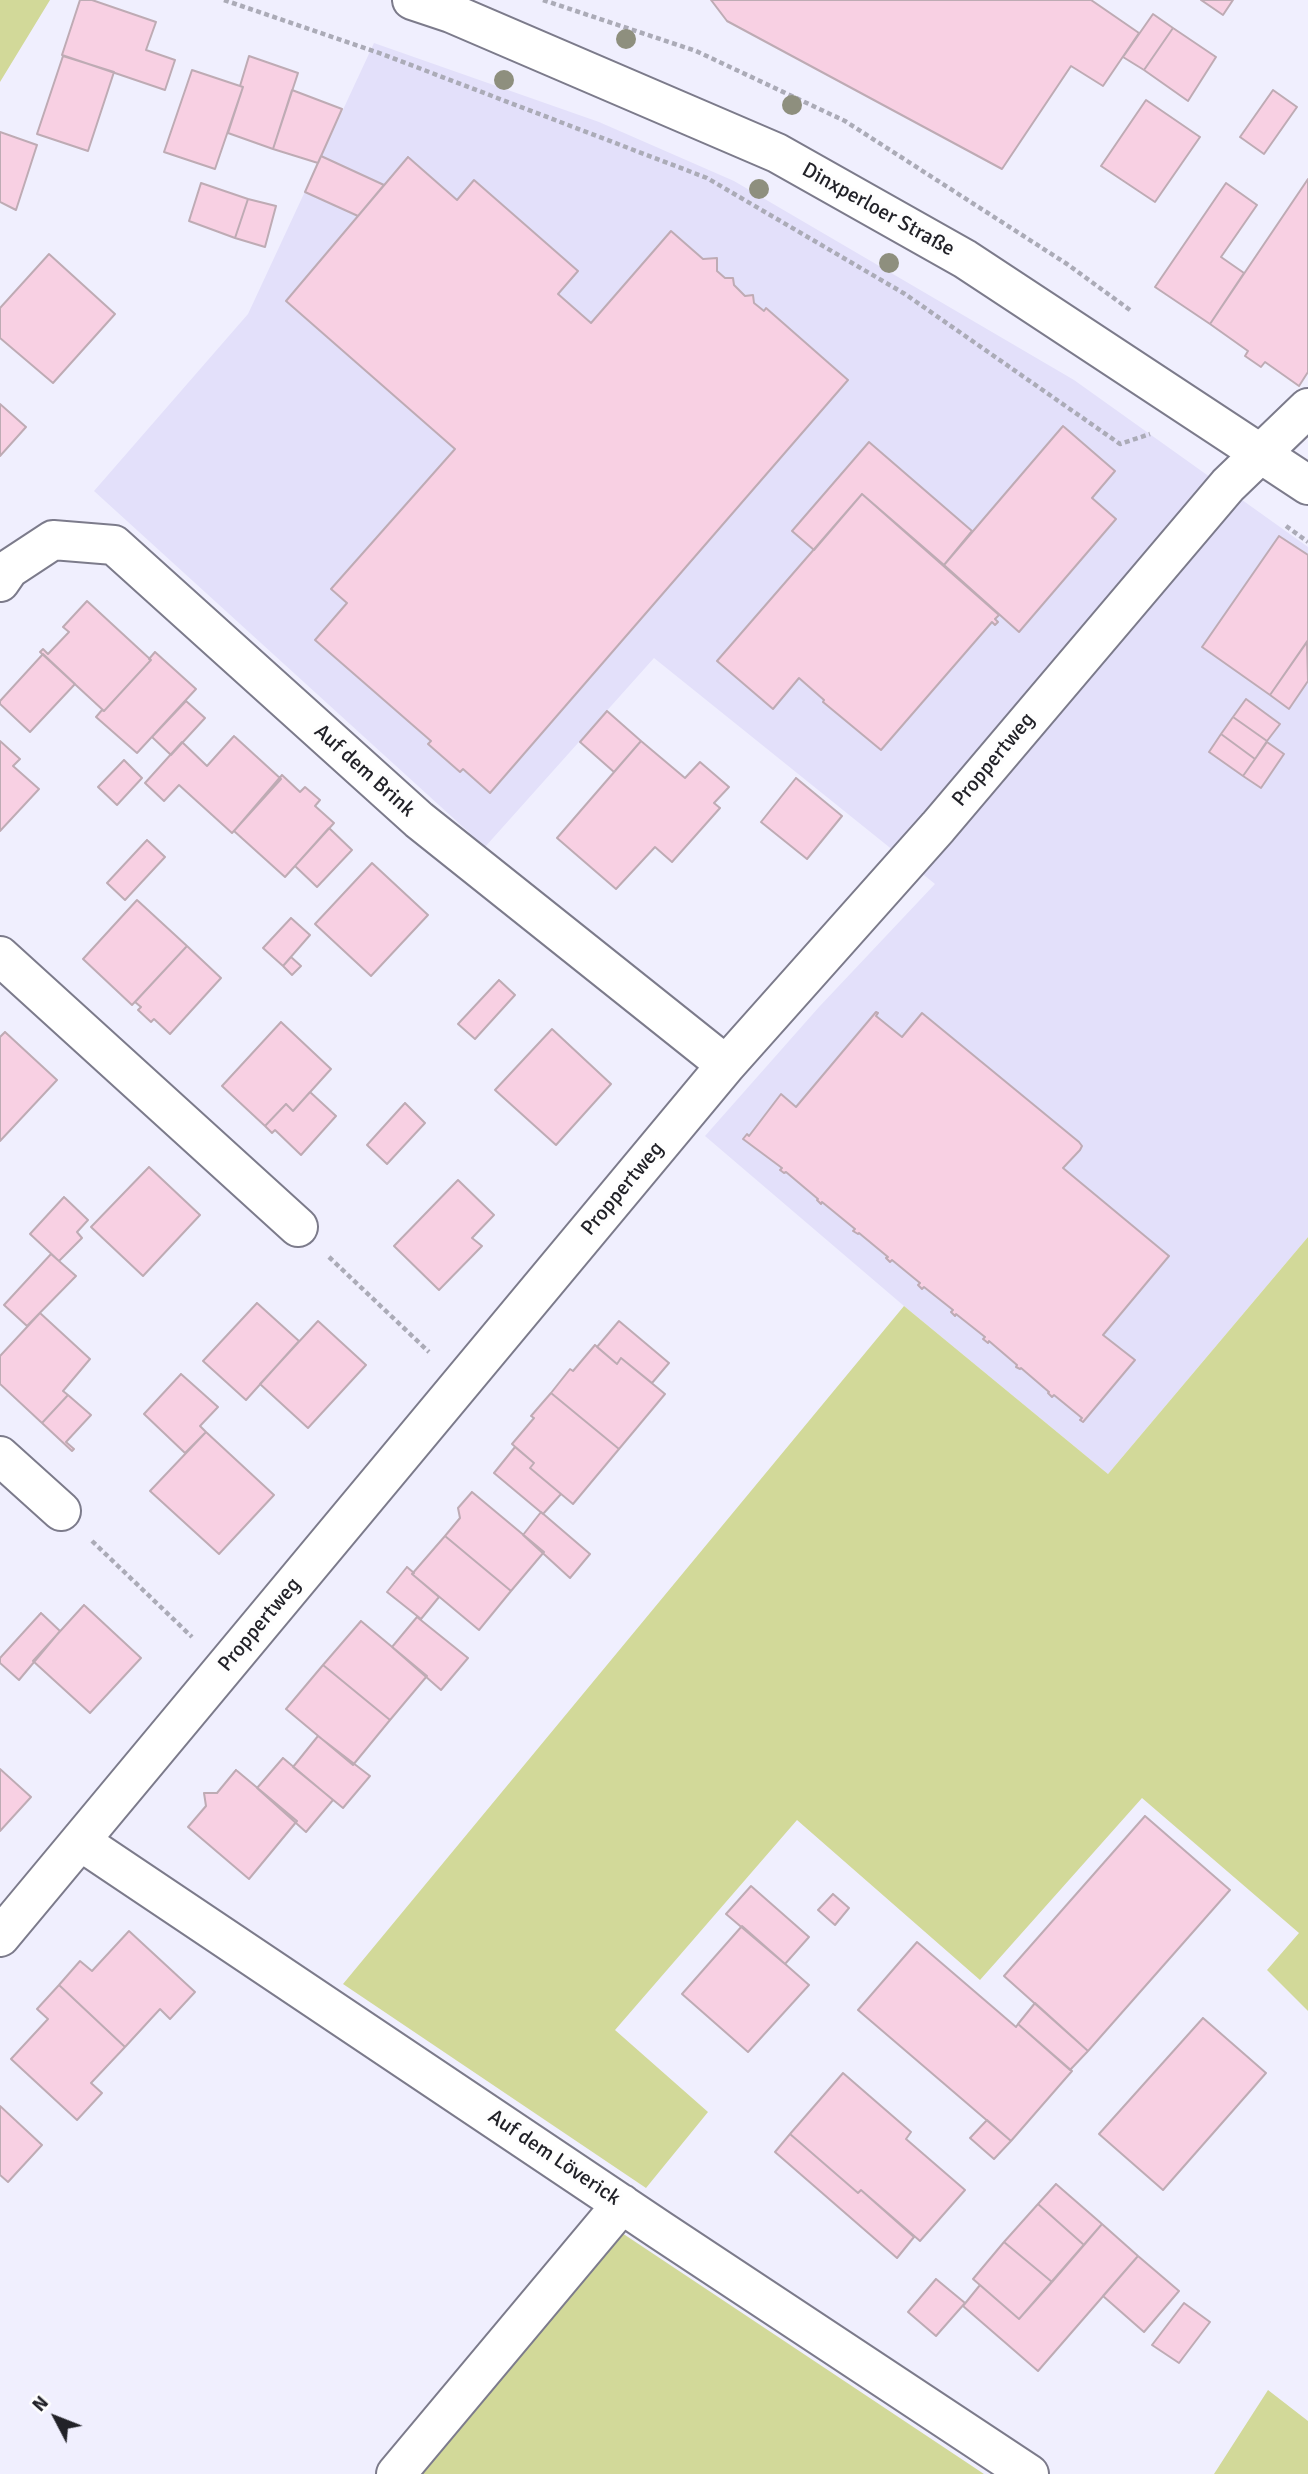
<!DOCTYPE html>
<meta charset="utf-8">
<style>
body{margin:0}
#map{position:relative;width:1308px;height:2474px;overflow:hidden;background:#f0effe;font-family:Signika,sans-serif}
canvas{display:block}
.north{position:absolute;left:21px;top:2383px;width:70px;height:70px;-webkit-text-stroke:5px #fefefe;paint-order:stroke;rotate:312deg;font-size:19px;font-weight:700;line-height:28px;text-align:center;color:#222228}
.north::after{content:'';display:block;margin:auto;width:24px;height:32px;background:#222228;clip-path:polygon(50% 0,100% 100%,50% 72%,0 100%)}
</style>
<div id="map">
<canvas width="1308" height="2474"></canvas>
<div class="north">N</div>
</div>
<script>
const ctx = document.querySelector('canvas').getContext('2d');
ctx.lineJoin = 'round';
function fillPath(path, color) { ctx.fillStyle = color; ctx.fill(path, 'evenodd'); }
const poly = rows => new Path2D(rows.map(r => 'M' + r).join(''));
function strokePath(path, color, width, dash) { ctx.strokeStyle = color; ctx.lineWidth = width; ctx.lineCap = dash ? 'butt' : 'round'; ctx.setLineDash(dash || []); ctx.stroke(path); }
function label(font, color, halo, rows, align = 'center') {
  ctx.font = font + ' Signika,sans-serif'; ctx.lineWidth = 7; ctx.setLineDash([]); ctx.textBaseline = 'middle'; ctx.strokeStyle = halo; ctx.fillStyle = color; for (const [text, x, y, turn = 0] of rows) {
    ctx.save(); ctx.translate(x, y); ctx.rotate((+turn || 0) * Math.PI / 180); ctx.textAlign = isNaN(turn) ? turn : align; if (halo) ctx.strokeText(text, 0, 0); ctx.fillText(text, 0, 0); ctx.restore();
  }
}
fillPath(poly([
 [374,43,599,122,734,181,1074,380,1308,547,1308,1237,1108,1474,904,1306,705,1136,819,1007,935,884,654,658,485,847,94,491,248,314]
]), '#e3e0fa');
fillPath(poly([
 [0,0,50,0,0,82],
 [1308,1237,1308,2011,1267,1970,1299,1933,1142,1798,980,1980,797,1820,615,2030,708,2112,646,2188,343,1984,904,1306,1108,1474],
 [616,2229,984,2474,413,2474],
 [1268,2390,1308,2421,1308,2474,1214,2474]
]), '#d2d999');
const building = poly([
 [80,0,92,0,156,22,146,50,175,60,165,90,62,55,80,0],
 [711,0,1091,0,1139,33,1103,86,1071,66,1002,169,727,21,711,0],
 [1201,0,1233,0,1223,15,1201,0],
 [1153,14,1173,28,1144,70,1123,57,1153,14],
 [1173,28,1216,57,1188,101,1144,70,1173,28],
 [63,56,114,72,88,151,37,134,63,56],
 [249,56,298,73,273,149,228,133,243,87,240,86,249,56],
 [192,70,243,87,215,169,164,152,192,70],
 [292,90,342,109,318,163,273,149,292,90],
 [1273,90,1297,107,1264,154,1240,137,1273,90],
 [1146,100,1200,137,1155,202,1101,166,1146,100],
 [0,132,37,145,16,210,0,202,0,132],
 [321,156,384,185,358,216,305,192,321,156],
 [408,157,457,200,474,180,578,271,558,294,591,323,671,231,703,259,717,258,717,271,725,278,733,278,734,285,745,296,753,295,754,303,764,311,766,308,848,380,490,793,463,769,460,772,428,744,431,741,315,640,347,603,331,589,455,449,286,301,408,157],
 [1308,179,1308,372,1299,386,1265,362,1261,367,1245,356,1248,351,1210,324,1308,179],
 [201,183,248,199,235,238,189,221,201,183],
 [1226,183,1257,205,1221,257,1244,273,1210,324,1155,287,1226,183],
 [248,199,276,206,265,247,235,238,248,199],
 [49,254,115,314,53,383,0,338,0,308,49,254],
 [0,404,26,427,0,456,0,404],
 [1063,426,1115,471,1092,498,1116,519,1019,632,944,565,1063,426],
 [869,442,972,531,944,565,862,494,814,550,792,531,869,442],
 [862,494,999,615,995,619,998,622,995,625,992,622,881,750,823,702,824,700,799,678,773,709,717,661,862,494],
 [1279,536,1308,555,1308,640,1270,695,1202,647,1279,536],
 [87,601,151,660,104,711,40,652,43,649,48,654,69,632,63,627,87,601],
 [1307,642,1308,681,1289,709,1270,695,1307,642],
 [155,652,196,689,137,753,96,717,102,710,104,711,151,660,149,659,155,652],
 [43,654,75,684,30,732,0,704,0,701,43,654],
 [1246,699,1280,724,1267,741,1233,717,1246,699],
 [186,701,205,718,171,755,152,737,186,701],
 [607,711,641,741,614,772,580,742,607,711],
 [1233,717,1267,741,1255,759,1221,734,1233,717],
 [1221,734,1255,759,1243,776,1209,752,1221,734],
 [234,736,281,779,232,833,179,785,164,801,145,783,182,742,207,766,234,736],
 [0,741,20,759,13,766,39,789,0,831,0,741],
 [641,741,685,778,700,762,729,787,714,803,720,808,672,862,655,847,616,889,557,838,641,741],
 [1267,742,1284,754,1261,788,1243,776,1267,742],
 [124,760,142,778,117,805,98,787,124,760],
 [282,775,300,792,305,787,320,800,315,806,334,823,285,877,234,831,282,775],
 [796,778,842,816,807,859,761,822,796,778],
 [329,828,352,850,317,887,295,866,329,828],
 [147,840,165,857,125,900,107,883,147,840],
 [372,863,428,915,371,976,315,924,372,863],
 [137,900,187,946,132,1005,83,959,137,900],
 [291,918,310,935,283,966,263,948,291,918],
 [187,946,221,978,170,1034,154,1019,151,1022,138,1010,141,1007,135,1002,187,946],
 [291,957,301,966,292,975,283,966,291,957],
 [499,980,515,995,475,1039,458,1024,499,980],
 [876,1012,878,1013,876,1016,902,1037,922,1013,1079,1142,1082,1146,1080,1150,1063,1168,1169,1256,1103,1335,1135,1360,1083,1422,1080,1420,1082,1418,1054,1395,1052,1397,1048,1393,1049,1392,1021,1368,1020,1369,1016,1367,1017,1365,989,1341,988,1343,983,1339,985,1337,956,1314,955,1316,951,1312,953,1310,924,1287,922,1289,918,1285,920,1283,892,1260,890,1262,886,1258,888,1257,859,1233,858,1234,853,1231,855,1229,822,1202,821,1204,817,1200,818,1199,786,1172,784,1173,780,1170,782,1168,743,1139,747,1134,749,1136,781,1094,796,1107,876,1012],
 [281,1022,331,1069,293,1111,286,1104,265,1126,222,1086,281,1022],
 [552,1029,611,1084,556,1145,495,1090,552,1029],
 [5,1032,57,1080,0,1141,0,1037,5,1032],
 [310,1092,336,1116,301,1155,275,1130,272,1133,265,1126,286,1104,293,1111,310,1092],
 [405,1103,425,1123,387,1164,367,1145,405,1103],
 [149,1167,200,1215,143,1276,91,1227,149,1167],
 [458,1180,494,1215,472,1238,482,1246,439,1290,394,1246,458,1180],
 [64,1197,88,1220,77,1232,82,1238,59,1261,30,1234,64,1197],
 [51,1254,76,1276,27,1326,4,1305,51,1254],
 [257,1303,299,1341,246,1400,203,1361,257,1303],
 [40,1313,90,1359,63,1391,68,1395,42,1423,0,1384,0,1356,40,1313],
 [318,1321,366,1365,308,1428,260,1384,318,1321],
 [619,1321,669,1363,652,1383,621,1358,617,1364,597,1347,619,1321],
 [595,1345,617,1364,621,1358,665,1394,619,1449,551,1393,570,1369,573,1371,595,1345],
 [181,1374,218,1407,200,1426,206,1432,185,1453,144,1414,181,1374],
 [551,1393,619,1449,573,1504,530,1468,534,1463,512,1444,534,1418,531,1416,551,1393],
 [68,1395,91,1415,66,1442,74,1449,72,1451,42,1423,68,1395],
 [206,1432,274,1495,219,1554,150,1491,206,1432],
 [515,1447,534,1463,530,1468,561,1494,543,1514,494,1473,515,1447],
 [472,1492,544,1552,511,1591,445,1536,460,1518,458,1508,472,1492],
 [541,1512,590,1554,570,1578,523,1535,541,1512],
 [445,1536,511,1591,479,1630,412,1574,445,1536],
 [407,1567,414,1573,412,1574,439,1597,421,1619,387,1592,407,1567],
 [84,1605,141,1658,90,1713,33,1661,84,1605],
 [41,1613,60,1631,19,1680,0,1663,0,1658,41,1613],
 [417,1617,468,1658,441,1690,392,1647,417,1617],
 [361,1621,427,1676,390,1720,323,1665,361,1621],
 [323,1665,390,1720,353,1765,286,1709,323,1665],
 [318,1736,370,1776,343,1808,293,1767,318,1736],
 [283,1758,333,1800,306,1832,257,1788,283,1758],
 [0,1769,31,1797,0,1831,0,1769],
 [236,1770,297,1821,249,1879,188,1827,206,1806,204,1793,217,1793,236,1770],
 [1145,1816,1230,1890,1088,2051,1004,1976,1145,1816],
 [751,1886,809,1937,785,1964,726,1914,751,1886],
 [833,1894,849,1908,835,1925,818,1910,833,1894],
 [742,1926,809,1985,748,2052,682,1994,742,1926],
 [129,1931,195,1992,170,2019,160,2009,125,2047,59,1985,80,1961,92,1971,129,1931],
 [917,1942,1016,2027,1018,2024,1072,2071,1011,2141,858,2010,917,1942],
 [59,1985,125,2047,91,2083,102,2093,77,2120,11,2059,48,2019,37,2009,59,1985],
 [1035,2003,1088,2051,1070,2070,1018,2024,1035,2003],
 [1203,2018,1266,2073,1163,2190,1099,2134,1203,2018],
 [843,2073,911,2132,906,2139,965,2190,920,2241,861,2190,858,2193,790,2134,843,2073],
 [0,2106,42,2145,8,2182,0,2175,0,2106],
 [987,2120,1011,2141,994,2159,970,2138,987,2120],
 [790,2134,858,2193,861,2190,914,2237,897,2258,775,2152,790,2134],
 [1056,2184,1102,2224,1084,2245,1038,2204,1056,2184],
 [1038,2204,1084,2245,1052,2282,1004,2242,1038,2204],
 [1102,2224,1138,2256,1038,2371,963,2306,980,2285,1019,2319,1102,2224],
 [1004,2242,1052,2282,1019,2319,973,2279,1004,2242],
 [1138,2256,1179,2291,1144,2332,1103,2296,1138,2256],
 [936,2279,965,2303,936,2336,908,2312,936,2279],
 [1184,2303,1210,2322,1179,2363,1152,2345,1184,2303]
]);
fillPath(building, '#f8d0e3');
strokePath(building, '#beabb4', 2);
const minor = poly([
 [0,582,9,569,53,540,114,545,419,820,726,1065],
 [0,956,298,1227],
 [0,1456,61,1511],
 [80,1841,660,2230,1029,2474],
 [0,1937,726,1065,938,827,1228,485,1308,408],
 [396,2474,622,2204]
]);
const major = poly([
 [412,0,451,13,777,153,965,259,1308,485]
]);
strokePath(minor, '#7c7b8b', 42);
strokePath(major, '#7c7b8b', 42);
strokePath(poly([
 [224,0,382,54,707,178,905,294,1120,444,1150,434],
 [543,0,696,51,845,121,1067,264,1130,310],
 [1286,526,1308,542],
 [329,1257,429,1352],
 [92,1541,192,1637]
]), '#ababb7', 4.5, [5, 3.5]);
strokePath(minor, '#fff', 38);
strokePath(major, '#fff', 38);
ctx.fillStyle = '#8e8f7e';
for (const [x, y] of [
 [626,39],
 [504,80],
 [792,105],
 [759,189],
 [889,263]
]) { ctx.beginPath(); ctx.arc(x, y, 10, 0, 2 * Math.PI); ctx.fill(); }
label('21px', '#222228', '#fefefe', [
 ["Dinxperloer Straße",878,210,29],
 ["Proppertweg",994,760,-50],
 ["Auf dem Brink",364,771,42],
 ["Proppertweg",623,1189,-50],
 ["Proppertweg",260,1625,-50],
 ["Auf dem Löverick",554,2158,34]
]);
</script>
